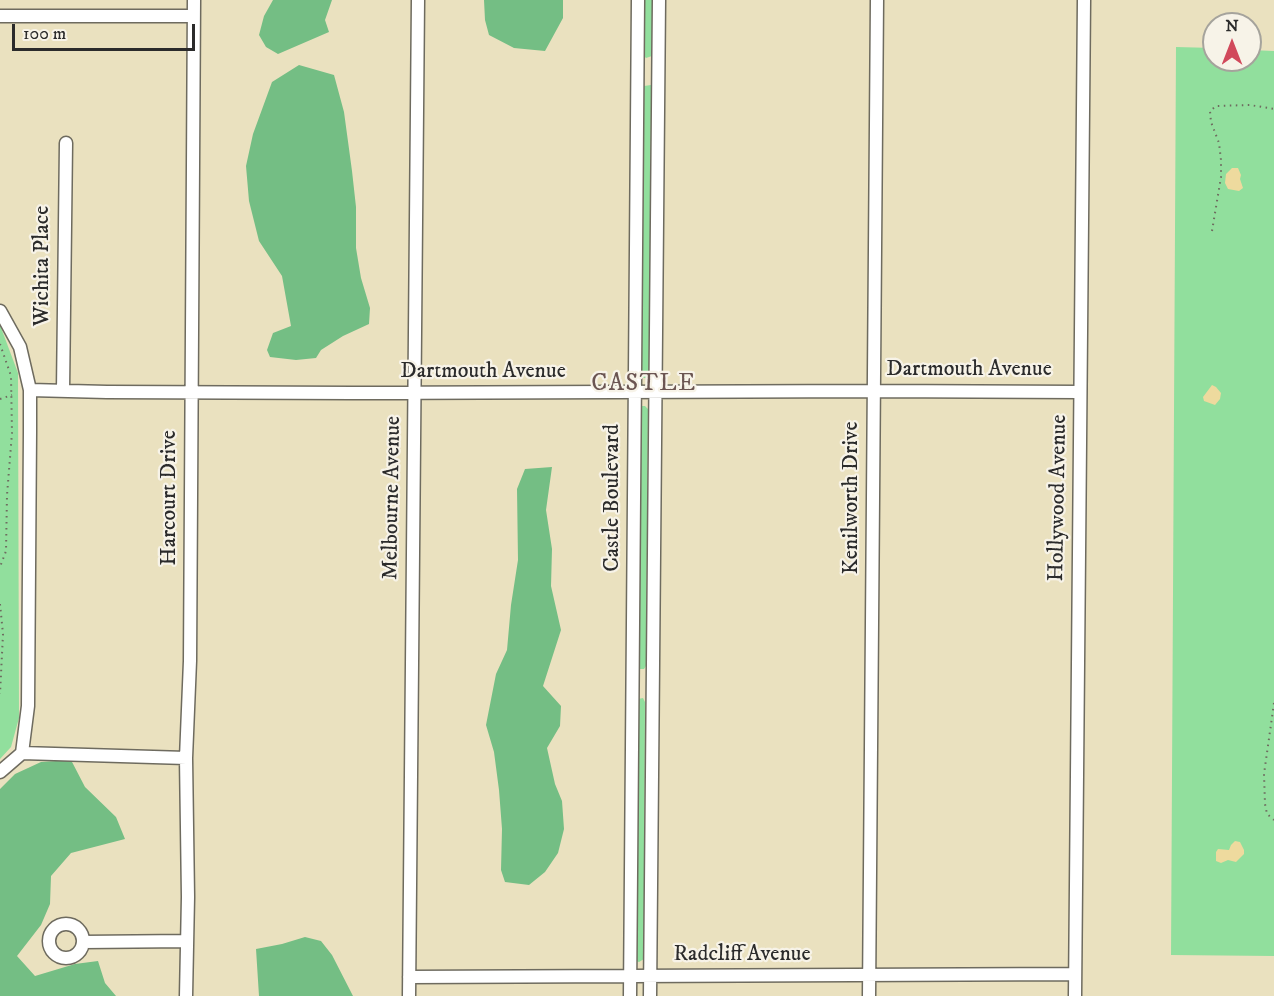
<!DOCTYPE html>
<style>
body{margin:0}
#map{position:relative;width:1274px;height:996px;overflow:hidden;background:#eae1bf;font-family:"IM FELL DW Pica",serif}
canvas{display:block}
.north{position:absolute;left:1202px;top:12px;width:60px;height:60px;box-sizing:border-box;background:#f7f3e8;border:2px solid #a5a39c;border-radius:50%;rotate:0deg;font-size:16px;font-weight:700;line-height:24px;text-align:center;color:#2b2b2b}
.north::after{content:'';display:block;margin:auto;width:21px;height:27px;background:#d1495b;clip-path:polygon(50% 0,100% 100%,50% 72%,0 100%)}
.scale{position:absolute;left:12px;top:24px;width:183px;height:27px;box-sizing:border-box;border:3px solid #2b2b2b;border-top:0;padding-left:8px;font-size:18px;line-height:21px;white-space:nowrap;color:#2b2b2b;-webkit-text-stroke:4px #f7f3e8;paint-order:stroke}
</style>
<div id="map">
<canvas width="1274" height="996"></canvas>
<div class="north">N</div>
<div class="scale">100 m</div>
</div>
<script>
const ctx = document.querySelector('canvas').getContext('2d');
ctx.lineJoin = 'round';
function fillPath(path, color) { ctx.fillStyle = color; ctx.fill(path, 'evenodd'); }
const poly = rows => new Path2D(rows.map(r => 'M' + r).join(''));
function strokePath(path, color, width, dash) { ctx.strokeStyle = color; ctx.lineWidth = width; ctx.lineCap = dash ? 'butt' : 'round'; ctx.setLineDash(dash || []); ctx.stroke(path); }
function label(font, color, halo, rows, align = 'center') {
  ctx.font = font + ' "IM FELL DW Pica",serif'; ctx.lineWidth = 4.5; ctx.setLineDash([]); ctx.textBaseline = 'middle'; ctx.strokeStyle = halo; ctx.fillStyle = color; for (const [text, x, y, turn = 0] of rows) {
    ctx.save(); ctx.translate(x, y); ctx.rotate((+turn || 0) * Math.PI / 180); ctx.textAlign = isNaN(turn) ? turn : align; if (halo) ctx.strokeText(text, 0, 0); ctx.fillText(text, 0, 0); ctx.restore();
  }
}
fillPath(poly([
 [644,0,653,0,652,56,646,58,643,55],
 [1176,47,1214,48,1214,60,1250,60,1250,50,1274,51,1274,956,1171,955],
 [651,85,650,374,648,378,644,378,640,375,642,89,644,86],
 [0,325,18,373,19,718,11,747,0,759],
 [641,406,645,406,648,409,646,666,644,669,640,669,636,667,639,409],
 [643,698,645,702,644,959,639,962,635,961,638,699]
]), '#91df9d');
fillPath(poly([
 [273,0,332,0,325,20,329,32,278,54,266,47,259,35,264,16],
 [484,0,563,0,563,18,545,51,514,48,489,35,485,20],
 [299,65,334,75,344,112,352,171,356,207,356,248,361,278,370,308,369,324,343,336,321,350,316,358,296,360,270,357,267,350,273,333,291,326,282,276,259,241,249,201,246,166,253,134,272,82],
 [552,467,546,510,552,549,551,586,561,630,543,686,561,706,560,726,547,748,555,784,562,801,564,829,558,853,545,872,529,885,505,882,501,870,502,829,499,790,494,752,486,725,496,674,507,650,511,605,518,560,517,489,525,469],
 [71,760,85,787,116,817,125,839,71,853,51,876,50,904,41,925,17,956,35,976,75,964,98,961,105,983,116,996,0,996,0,789,15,774,41,762],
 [305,937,321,941,332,955,353,996,259,996,256,949,282,944]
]), '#74be84');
fillPath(poly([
 [1232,168,1238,168,1241,175,1240,179,1243,188,1239,191,1228,189,1225,183,1226,174],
 [1212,385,1216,387,1221,393,1220,399,1215,405,1204,401,1203,397],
 [1235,841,1240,842,1244,850,1244,854,1236,862,1228,860,1221,863,1216,861,1216,852,1218,849,1229,850,1231,845]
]), '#eeda9e');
const minor = poly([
 [0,16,193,16],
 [0,311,20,347,30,390,30,432,28,706,22,753,0,772],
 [30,390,107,392,353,393,874,391,1080,392],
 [63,390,66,143],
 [22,753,186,758],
 '49 941a17 17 0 1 1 34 0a17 17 0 1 1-34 0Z',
 [83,942,187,941],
 [409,977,1075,974],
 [186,996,188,897,186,758,190,661,194,0],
 [409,996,418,0],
 [630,996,638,0],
 [650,996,659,0],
 [869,996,877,0],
 [1075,996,1084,0]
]);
strokePath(minor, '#6e6b5f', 15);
strokePath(poly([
 [1212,231,1221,177,1221,160,1219,143,1211,122,1210,111,1216,106,1250,105,1274,109],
 [0,344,11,376,12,433,7,495,6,551,0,567],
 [0,399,12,395],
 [0,604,3,634,0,694],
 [1274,703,1264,774,1265,804,1267,814,1274,820]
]), '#6e6b5f', 2, [1.5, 4.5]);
strokePath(minor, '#fff', 12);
label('22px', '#2b2b2b', '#f7f3e8', [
 ["Wichita Place",43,266,-90],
 ["Dartmouth Avenue",969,370],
 ["Dartmouth Avenue",483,372],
 ["Harcourt Drive",170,498,-90],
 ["Melbourne Avenue",393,498,-89],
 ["Castle Boulevard",613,498,-90],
 ["Kenilworth Drive",852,498,-90],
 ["Hollywood Avenue",1059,498,-89],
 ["Radcliff Avenue",742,955]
]);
ctx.letterSpacing = '1.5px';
label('24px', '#6b5552', '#f7f3e8', [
 ["CASTLE",644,385]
]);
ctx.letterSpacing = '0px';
</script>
